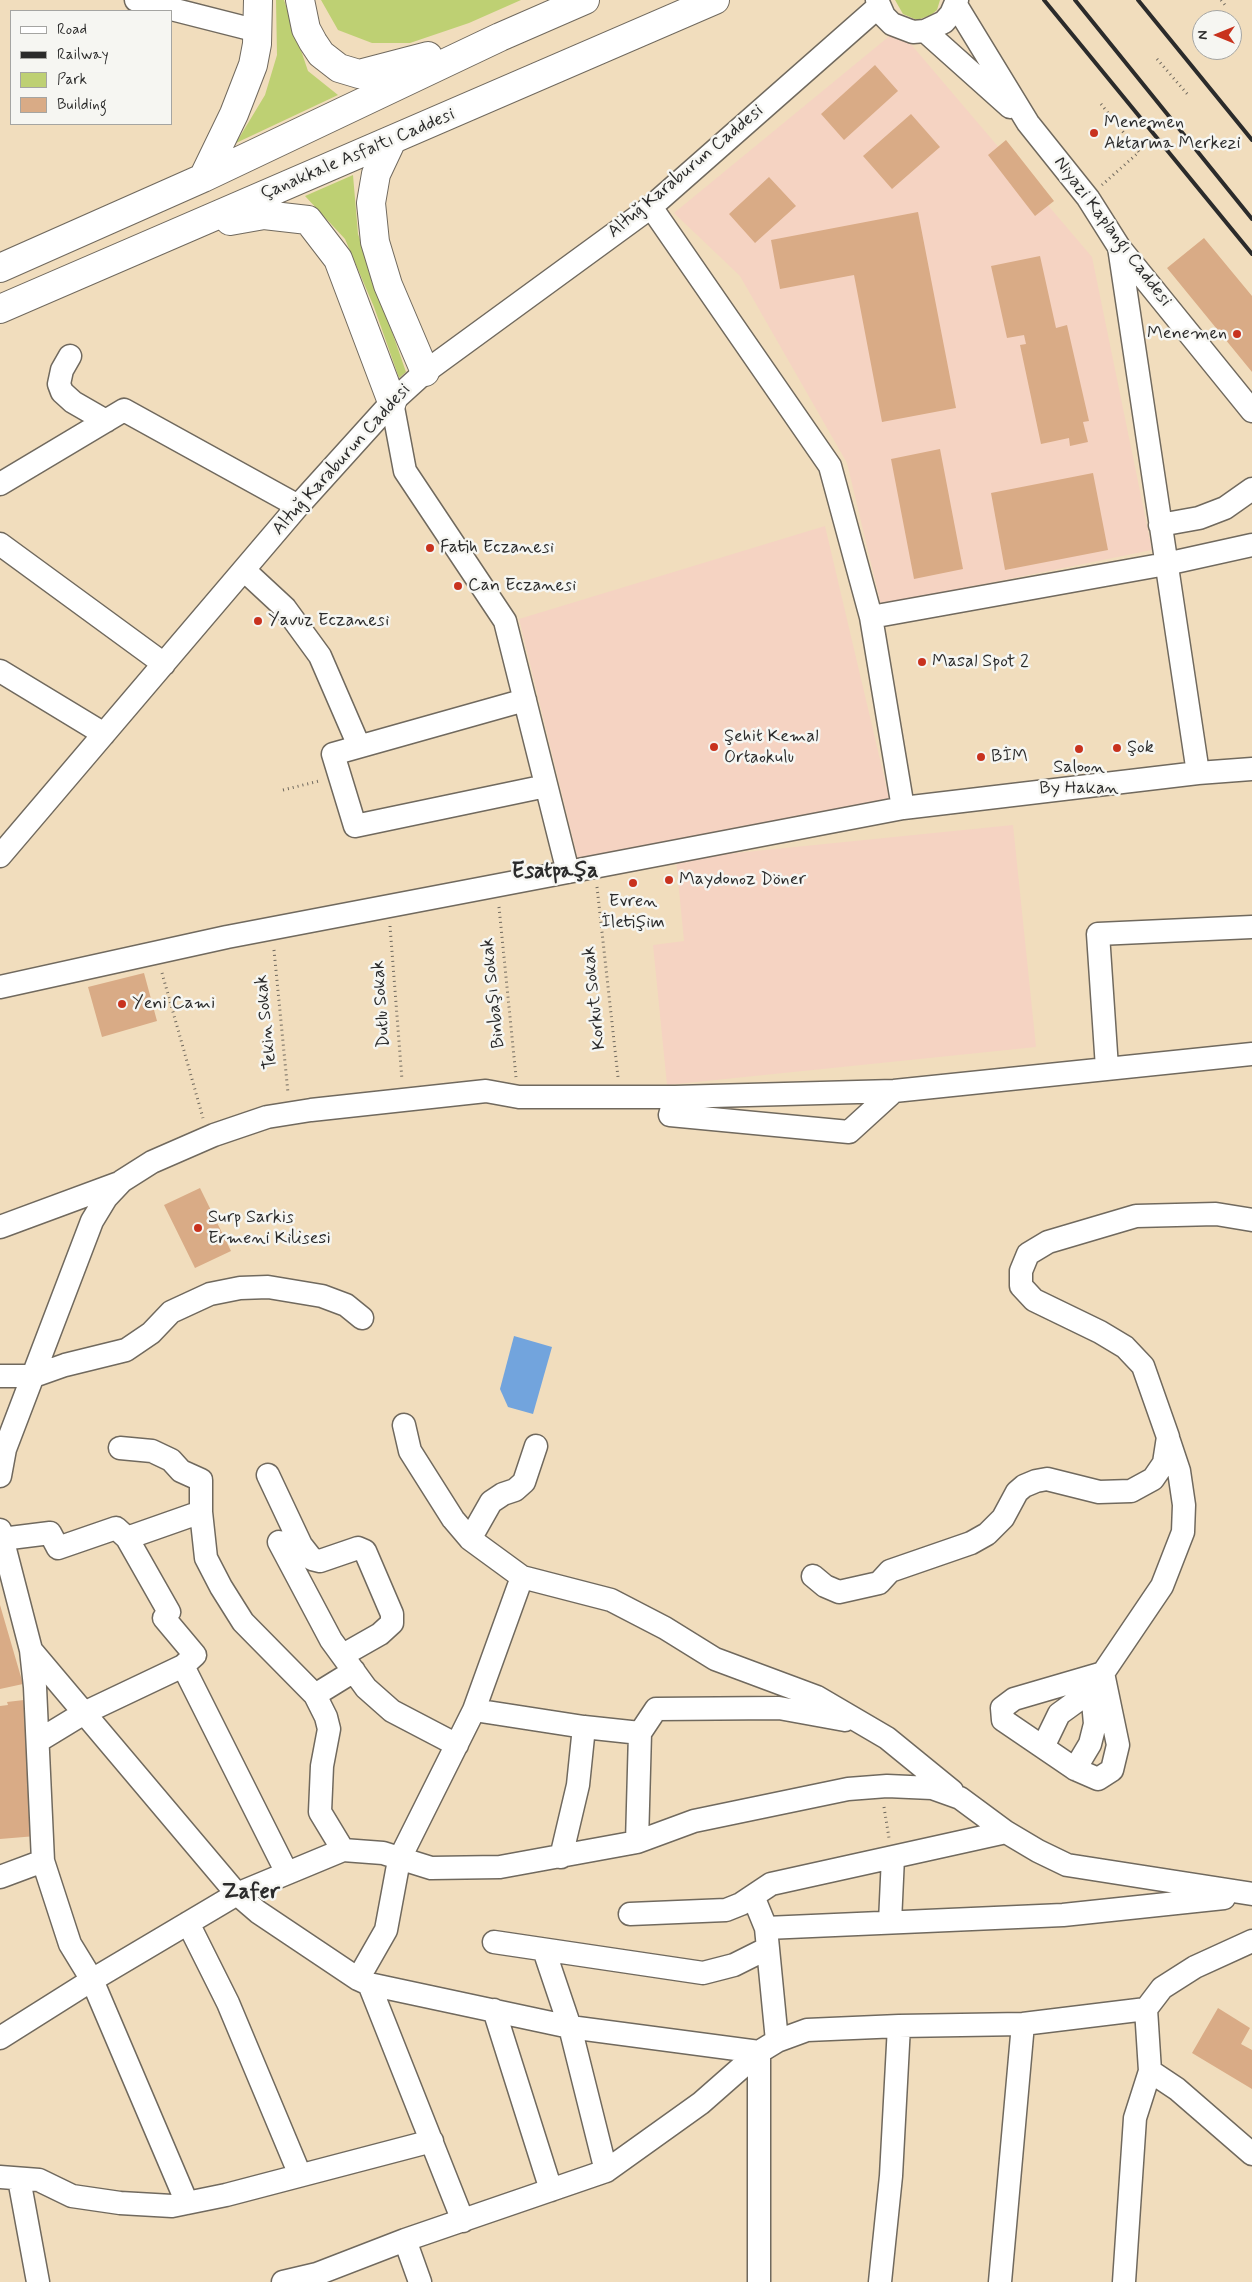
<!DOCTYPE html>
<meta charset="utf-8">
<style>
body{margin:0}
#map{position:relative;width:1252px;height:2282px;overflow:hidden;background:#f1ddbd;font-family:Mynerve,sans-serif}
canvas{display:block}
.legend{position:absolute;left:10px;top:10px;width:162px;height:115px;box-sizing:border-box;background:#f6f6f2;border:1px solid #a5a5a2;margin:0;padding:6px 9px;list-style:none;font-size:15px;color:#2b2b2b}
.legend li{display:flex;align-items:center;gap:10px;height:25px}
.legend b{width:25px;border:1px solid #a5a5a2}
.north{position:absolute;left:1192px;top:10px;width:50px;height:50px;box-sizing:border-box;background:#f6f6f2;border:1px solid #a5a5a2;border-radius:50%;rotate:270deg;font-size:14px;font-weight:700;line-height:20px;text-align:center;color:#2b2b2b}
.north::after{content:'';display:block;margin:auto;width:18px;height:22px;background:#c8321e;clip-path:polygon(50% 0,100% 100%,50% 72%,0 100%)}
</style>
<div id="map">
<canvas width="1252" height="2282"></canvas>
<ul class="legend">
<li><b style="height:6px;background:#fff"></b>Road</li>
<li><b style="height:6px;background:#2b2b2b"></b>Railway</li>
<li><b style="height:14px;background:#bed073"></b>Park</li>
<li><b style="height:14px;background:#d9ab86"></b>Building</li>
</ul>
<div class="north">N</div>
</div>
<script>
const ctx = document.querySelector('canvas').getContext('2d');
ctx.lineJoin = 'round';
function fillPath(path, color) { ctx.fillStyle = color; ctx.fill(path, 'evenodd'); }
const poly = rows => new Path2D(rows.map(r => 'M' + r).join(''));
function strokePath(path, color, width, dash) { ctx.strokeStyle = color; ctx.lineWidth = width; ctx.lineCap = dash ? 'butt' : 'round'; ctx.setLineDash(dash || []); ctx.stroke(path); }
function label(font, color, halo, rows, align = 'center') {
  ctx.font = font + ' Mynerve,sans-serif'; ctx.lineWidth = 5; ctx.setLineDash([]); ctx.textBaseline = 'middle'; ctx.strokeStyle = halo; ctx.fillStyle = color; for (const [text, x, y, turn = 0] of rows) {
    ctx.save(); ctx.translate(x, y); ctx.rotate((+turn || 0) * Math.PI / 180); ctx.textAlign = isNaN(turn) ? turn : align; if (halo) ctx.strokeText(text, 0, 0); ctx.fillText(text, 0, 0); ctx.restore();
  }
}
fillPath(poly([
 [898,29,1092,257,1152,550,881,605,847,463,740,276,674,213],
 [825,526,890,802,578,860,519,619],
 [1013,825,1036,1047,667,1085,653,945,684,941,676,859]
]), '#f5d3c2');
fillPath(poly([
 [276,0,284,0,308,71,338,95,236,143,265,95,277,55],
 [321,0,521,0,469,23,410,43,372,43,338,30],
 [895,0,940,0,937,10,931,15,917,20,903,14],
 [353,175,358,234,406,372,399,378,374,307,345,239,305,196]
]), '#bed073');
fillPath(poly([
 [514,1336,552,1347,533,1414,508,1407,500,1389]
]), '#72a4dd');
fillPath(poly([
 [875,65,898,91,844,140,821,114],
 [911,114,940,147,892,189,863,156],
 [1006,140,1054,201,1035,216,988,155],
 [769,177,796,206,755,243,729,214],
 [918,212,956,408,882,422,854,275,780,289,771,240],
 [1204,238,1252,296,1252,372,1167,268],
 [1040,256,1056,328,1067,325,1089,421,1083,422,1088,442,1070,446,1069,438,1041,444,1020,345,1026,344,1024,335,1007,338,991,266],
 [940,449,963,569,914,579,891,459],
 [1093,473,1108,550,1005,570,991,493],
 [144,973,157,1021,102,1037,88,987],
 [200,1188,231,1251,195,1268,164,1205],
 [0,1605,23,1684,0,1689],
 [24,1700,36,1836,0,1839,0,1706,8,1705,7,1702],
 [1218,2008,1250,2028,1241,2044,1252,2050,1252,2089,1192,2053]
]), '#d9ab86');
const minor = poly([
 [136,0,258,31],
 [877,0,884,16,892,24,913,32,925,31,944,22,951,14,957,0],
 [956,5,1028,123,1088,198,1119,247,1252,411],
 [925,31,1010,107],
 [651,207,830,466,871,617,903,808],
 [1119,247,1198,773,1252,769],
 [70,356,62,370,59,384,62,392,73,402,106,421],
 [392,402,405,471,505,621,568,872],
 [0,484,124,410,298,506],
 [1160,525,1199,518,1225,508,1252,489],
 [0,544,164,664],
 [244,570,285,608,320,656,359,746],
 [871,617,1166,564,1252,545],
 [0,671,104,734],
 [525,700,333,754,355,826,546,786],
 [0,856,298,506,392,402,425,372,651,207,878,7],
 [0,987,227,937,903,808,1198,773],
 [1107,1068,1098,934,1252,927],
 [675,1097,670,1115,849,1132,894,1091],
 [0,1227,119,1183],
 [0,1376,34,1376,65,1365,126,1350,151,1333,171,1312,210,1294,240,1288,268,1287,322,1296,346,1305,362,1318],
 [404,1425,410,1451,453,1519,470,1539,522,1577,611,1600,665,1628,715,1659,817,1697,887,1738,952,1791],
 [120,1448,152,1451,171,1460,181,1471,201,1480,201,1512],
 [268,1475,301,1545,312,1559,320,1561,358,1548,365,1551,392,1614,392,1623,380,1634,343,1655],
 [0,1476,5,1449,92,1221,106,1198,122,1181,152,1162,214,1135,267,1117,311,1110,486,1091,519,1097,675,1097,894,1091,1252,1054],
 [0,1530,31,1650,35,1687,43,1861,70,1944,92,1980,187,2203],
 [127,1538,169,1612,164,1618,195,1655,183,1666,287,1873],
 [2,1539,50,1533,58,1548,116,1528,127,1538,201,1512,206,1558,221,1587,243,1622,315,1695,326,1717,329,1729,322,1766,320,1812,343,1850],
 [470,1539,491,1502,503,1494,515,1490,524,1482,536,1446],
 [279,1542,331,1640,366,1688,392,1711,457,1745],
 [813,1576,825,1586,839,1592,879,1583,890,1571,971,1543,987,1534,1003,1518,1017,1492,1024,1486,1036,1481,1047,1479,1099,1492,1131,1491,1153,1479,1164,1463,1168,1437,1143,1366,1125,1347,1100,1332,1034,1300,1021,1286,1021,1271,1028,1254,1048,1242,1136,1216,1216,1214,1252,1220],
 [31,1650,237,1894,258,1912,358,1979,369,1984,463,2221],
 [1103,1673,1118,1745,1112,1770,1098,1779,1075,1769,1003,1720,1002,1708,1014,1699,1103,1673],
 [1095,1685,1162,1586,1183,1532,1184,1505,1179,1471,1169,1441],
 [315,1695,354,1671],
 [474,1710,584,1727,640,1733],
 [38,1741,84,1713,183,1666],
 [1043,1747,1059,1714,1092,1690,1095,1724,1090,1744,1075,1769],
 [637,1842,640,1733,656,1709,779,1708,845,1720],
 [561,1857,578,1785,584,1727],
 [0,1877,43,1861],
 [753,1896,766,1928,777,2041],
 [630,1914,726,1910,741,1904,771,1884,1006,1832],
 [890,1922,893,1857],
 [188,1923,228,2003,300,2175],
 [766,1928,1063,1915,1224,1898],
 [1252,1941,1195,1967,1162,1988,1146,2009,1150,2071,1177,2089,1252,2154],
 [494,1942,703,1973,734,1965,768,1948],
 [544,1950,570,2027,606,2171],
 [358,1979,386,1930,399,1860,474,1710,522,1577],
 [369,1984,570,2027,759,2052],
 [494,2010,551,2190],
 [0,2038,92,1980,237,1894,343,1850,383,1853,431,1868,500,1867,637,1842,694,1821,848,1789,887,1786,932,1788,960,1798,1006,1832,1038,1851,1067,1865,1252,1894],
 [759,2052,759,2282],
 [0,2177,39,2180,72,2196,120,2203,172,2206,226,2195,432,2141],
 [19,2179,38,2282],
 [405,2240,420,2282],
 [283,2282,317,2274,405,2240,606,2171,701,2103,759,2052,777,2041,807,2030,899,2026,1023,2024,1146,2009],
 [880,2282,891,2176,899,2026],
 [1000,2282,1023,2024],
 [1124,2282,1135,2118,1150,2071]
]);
const highway = poly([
 [300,0,306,29,313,42,321,54,339,68,359,74,428,56],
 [392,140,376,174,371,203,375,242,388,285,425,372],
 [203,178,234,114,253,65,257,44,258,0],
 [230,221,264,215,308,220,338,259,392,402],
 [0,268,203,178,500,37,585,0],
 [0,309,715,0]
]);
strokePath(minor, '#70695e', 25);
strokePath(highway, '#70695e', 30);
strokePath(poly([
 [1221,0,1225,5],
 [1157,59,1189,96],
 [1101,104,1139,152,1102,185],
 [283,790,319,781],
 [597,887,618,1077],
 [499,907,516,1077],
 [390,926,402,1080],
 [274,950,288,1093],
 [162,973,203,1118],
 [884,1807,889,1838]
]), '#70695e', 3, [1, 4]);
strokePath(minor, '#fff', 22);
strokePath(highway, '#fff', 28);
strokePath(poly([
 [1044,0,1252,254],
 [1075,0,1252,219],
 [1138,0,1252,140]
]), '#2b2b2b', 4);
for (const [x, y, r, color] of [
 [1094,133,5,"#c8321e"],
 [1237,334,5,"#c8321e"],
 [430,548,5,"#c8321e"],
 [458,586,5,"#c8321e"],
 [258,621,5,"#c8321e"],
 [922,662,5,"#c8321e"],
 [714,747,5,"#c8321e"],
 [1117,748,5,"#c8321e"],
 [1079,749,5,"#c8321e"],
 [981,757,5,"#c8321e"],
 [669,880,5,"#c8321e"],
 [633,883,5,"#c8321e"],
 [122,1004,5,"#c8321e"],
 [198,1228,5,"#c8321e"]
]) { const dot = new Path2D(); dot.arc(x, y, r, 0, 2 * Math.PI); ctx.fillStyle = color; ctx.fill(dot); strokePath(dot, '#f6f6f2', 2); }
label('18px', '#2b2b2b', '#f6f6f2', [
 ["Menemen",1104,123],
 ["Aktarma Merkezi",1104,144],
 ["Menemen",1227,334,"right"],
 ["Fatih Eczanesi",440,548],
 ["Can Eczanesi",468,586],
 ["Yavuz Eczanesi",268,621],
 ["Masal Spot 2",932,662],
 ["Şehit Kemal",724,737],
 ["Ortaokulu",724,758],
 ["Şok",1127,748],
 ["BİM",991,757],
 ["Saloon",1079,768,"center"],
 ["By Hakan",1079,789,"center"],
 ["Maydonoz Döner",679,880],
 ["Evren",633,902,"center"],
 ["İletişim",633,923,"center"],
 ["Yeni Cami",132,1004],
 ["Surp Sarkis",208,1218],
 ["Ermeni Kilisesi",208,1239]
], 'left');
label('18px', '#2b2b2b', '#f6f6f2', [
 ["Çanakkale Asfaltı Caddesi",358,155,-23],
 ["Altuğ Karaburun Caddesi",686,172,-40],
 ["Niyazi Kaplangı Caddesi",1112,232,53],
 ["Altuğ Karaburun Caddesi",342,460,-48],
 ["Binbaşı Sokak",494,993,-96],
 ["Korkut Sokak",595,998,-96],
 ["Dutlu Sokak",382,1004,-94],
 ["Tekin Sokak",267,1022,-96]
]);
label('bold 22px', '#2b2b2b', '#f6f6f2', [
 ["Esatpaşa",555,872],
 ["Zafer",251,1893]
]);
</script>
